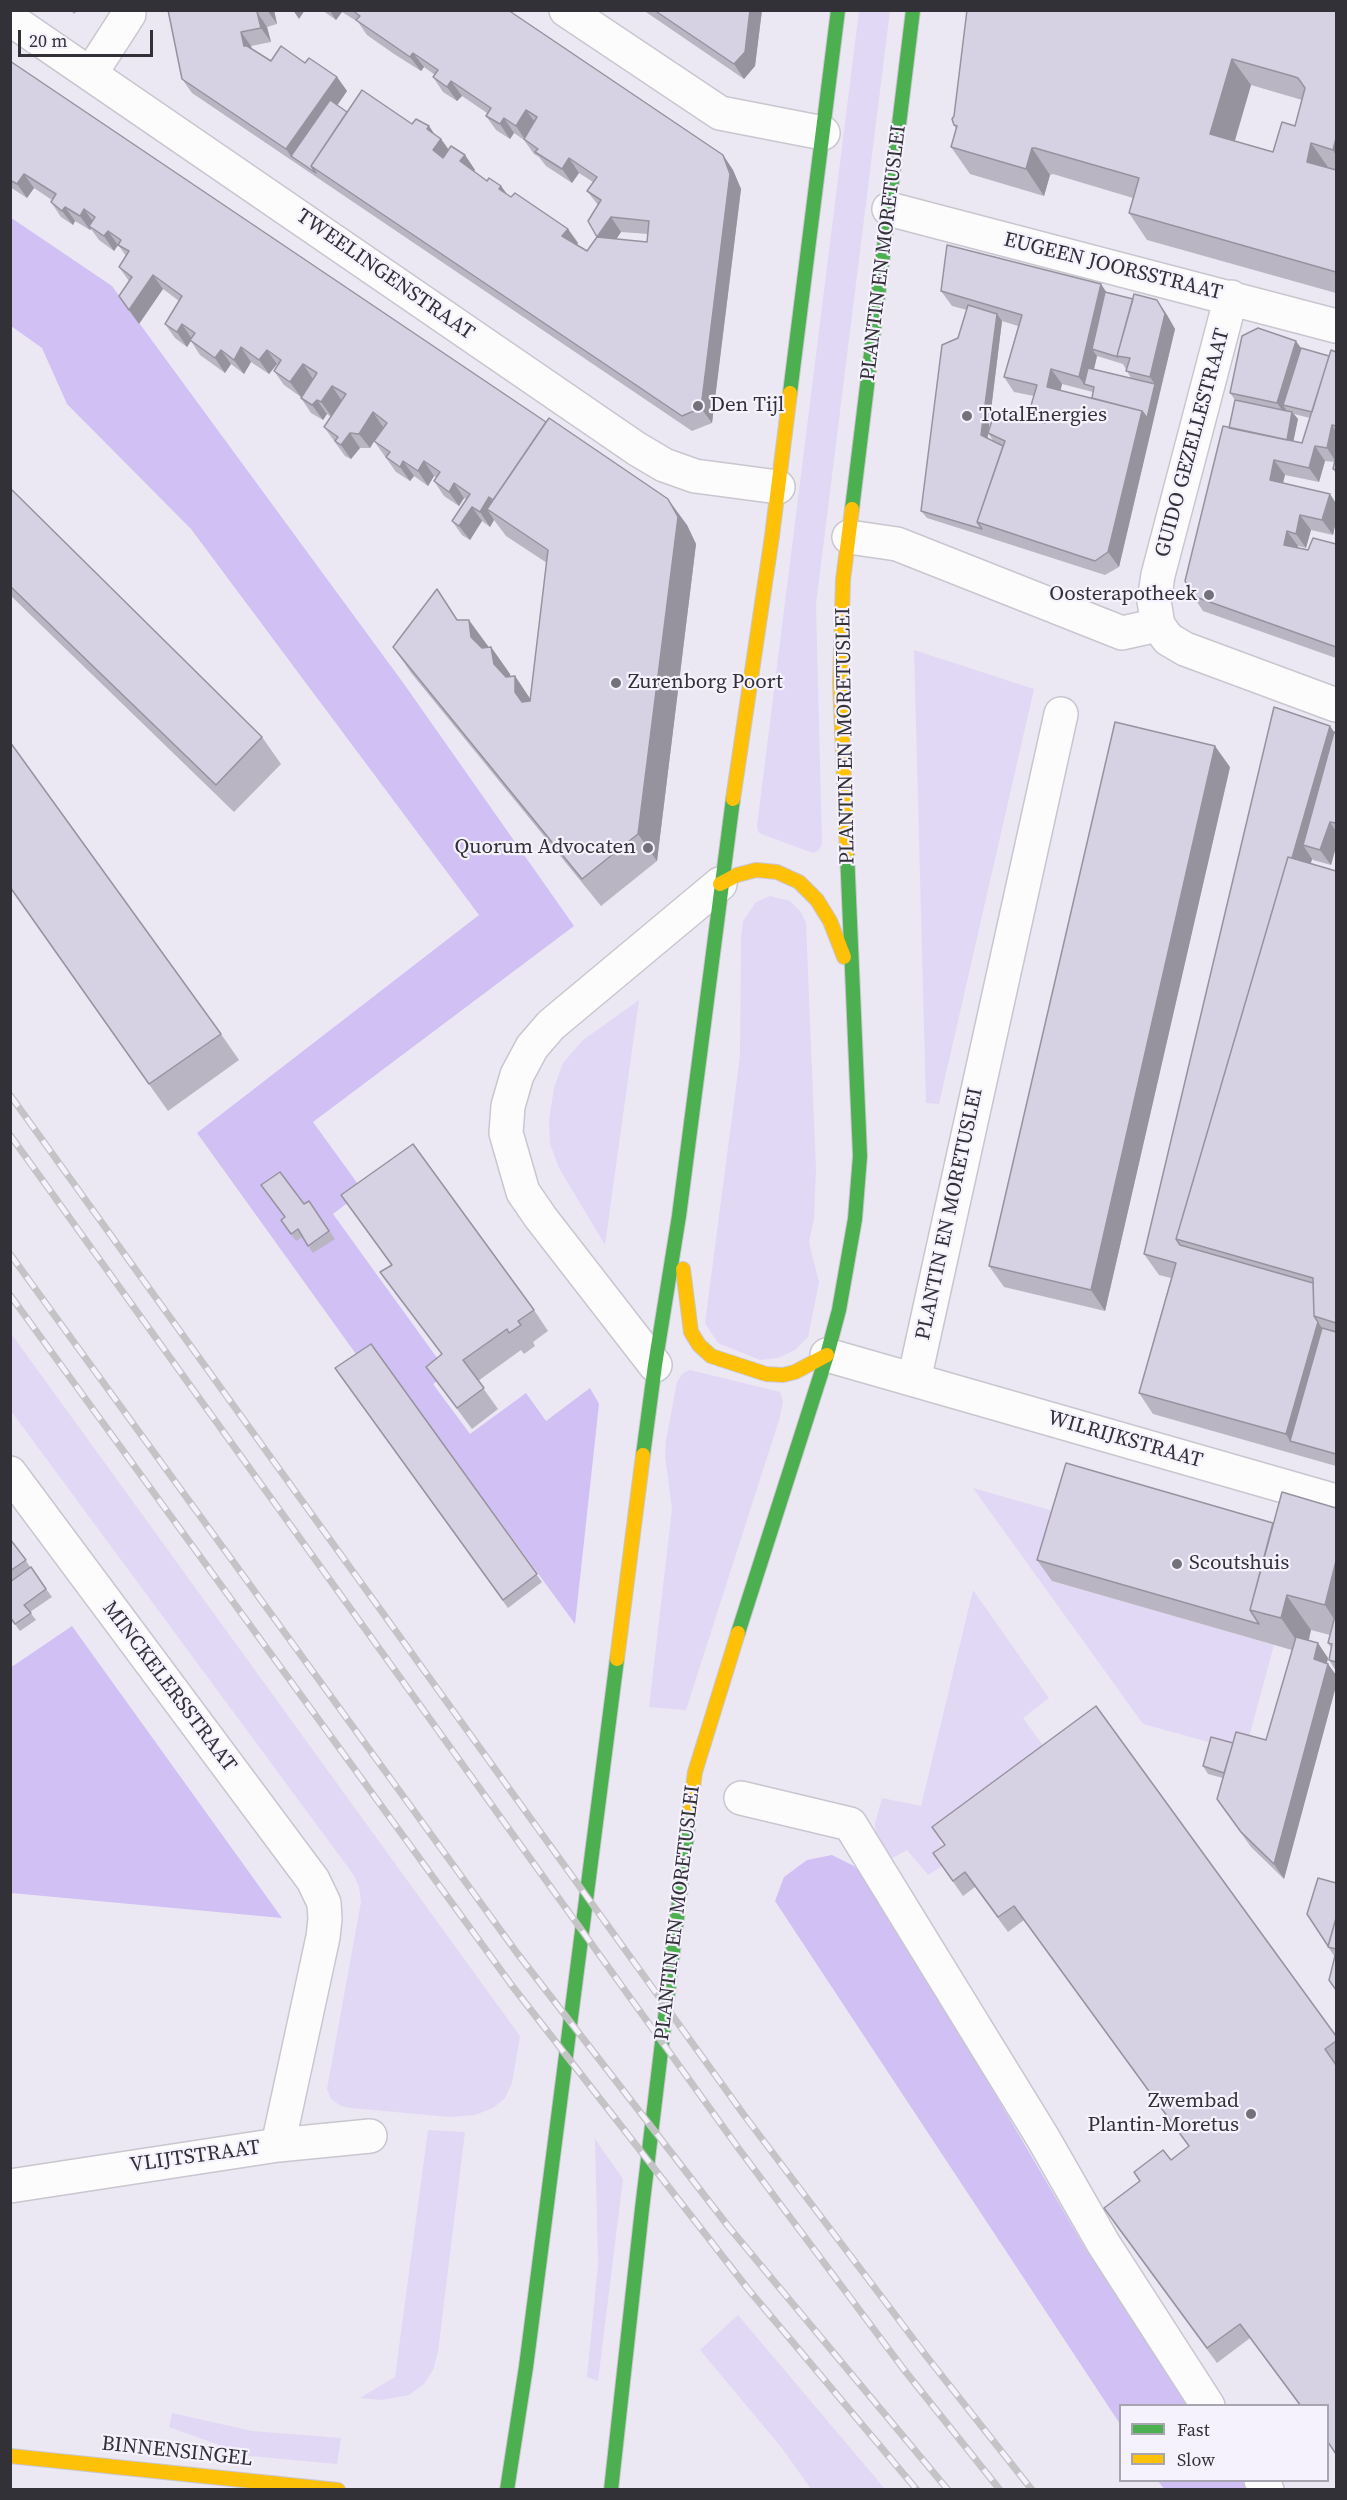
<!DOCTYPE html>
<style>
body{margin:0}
#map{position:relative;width:1347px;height:2500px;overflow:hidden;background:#ebe8f3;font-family:"Source Serif 4",serif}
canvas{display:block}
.frame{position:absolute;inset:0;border:12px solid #333138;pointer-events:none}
.legend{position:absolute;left:1119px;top:2404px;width:210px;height:78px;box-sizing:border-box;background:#f5f2fe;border:2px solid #a7a5af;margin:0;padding:8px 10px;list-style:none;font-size:18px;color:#333138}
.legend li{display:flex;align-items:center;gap:12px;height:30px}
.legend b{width:30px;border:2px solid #a7a5af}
.scale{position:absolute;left:18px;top:30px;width:135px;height:27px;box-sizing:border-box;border:3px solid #333138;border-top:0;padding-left:8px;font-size:18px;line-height:21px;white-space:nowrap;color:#333138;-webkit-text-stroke:4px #f5f2fe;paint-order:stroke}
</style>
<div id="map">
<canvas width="1347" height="2500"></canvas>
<div class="frame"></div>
<ul class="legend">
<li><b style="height:8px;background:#4caf50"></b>Fast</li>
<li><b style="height:8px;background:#ffc107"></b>Slow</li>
</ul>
<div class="scale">20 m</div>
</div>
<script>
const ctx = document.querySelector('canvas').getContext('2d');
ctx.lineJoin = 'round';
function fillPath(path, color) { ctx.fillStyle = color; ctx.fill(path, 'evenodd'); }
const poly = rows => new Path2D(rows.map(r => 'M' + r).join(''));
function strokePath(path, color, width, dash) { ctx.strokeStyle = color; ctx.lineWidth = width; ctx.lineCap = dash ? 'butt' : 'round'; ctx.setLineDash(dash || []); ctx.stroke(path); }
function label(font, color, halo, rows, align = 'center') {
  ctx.font = font + ' "Source Serif 4",serif'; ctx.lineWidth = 4.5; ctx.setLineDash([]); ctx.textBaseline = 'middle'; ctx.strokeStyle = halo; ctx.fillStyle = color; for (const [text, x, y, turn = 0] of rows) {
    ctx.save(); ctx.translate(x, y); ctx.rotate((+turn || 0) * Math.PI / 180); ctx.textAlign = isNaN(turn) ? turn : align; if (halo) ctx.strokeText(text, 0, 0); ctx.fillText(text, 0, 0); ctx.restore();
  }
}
fillPath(poly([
 [859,11,890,11,816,604,822,844,819,850,813,853,764,835,758,832,757,826],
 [914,650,1034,689,939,1104,926,1103],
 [770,896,790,901,801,912,806,923,816,1169,814,1219,809,1242,819,1282,808,1337,795,1350,778,1358,760,1360,718,1343,705,1323,740,1056,741,938,743,921,756,902],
 [639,1000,605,1245,559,1168,550,1144,549,1120,554,1088,563,1063,583,1040],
 [10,1332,520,2036,512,2083,505,2098,493,2108,475,2115,450,2117,351,2108,341,2106,331,2099,327,2089,361,1902,359,1887,353,1874,11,1411],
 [690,1370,780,1392,783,1401,780,1417,686,1710,649,1707,672,1509,665,1456,666,1440,677,1382,683,1373],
 [973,1488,1071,1516,1052,1581,1274,1645,1245,1752,1143,1724],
 [973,1590,1049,1698,1023,1718,1053,1759,939,1841,954,1859,928,1875,907,1850,887,1861,877,1844,875,1824,882,1798,921,1806],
 [428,2130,465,2132,438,2352,433,2370,424,2384,409,2395,382,2400,360,2398,395,2377],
 [595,2139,623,2179,598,2381,587,2377,598,2264],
 [738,2315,885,2489,811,2489,781,2447,700,2350],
 [172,2413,252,2431,341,2438,337,2464,250,2456,169,2427]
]), '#e1d8f5');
fillPath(poly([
 [10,217,112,286,404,684,574,926,313,1122,363,1191,333,1214,448,1373,433,1384,470,1434,526,1393,546,1421,590,1388,599,1404,575,1624,376,1352,361,1361,197,1133,479,915,191,529,67,404,42,348,11,326],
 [72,1626,282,1918,11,1893,11,1665,13,1666],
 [832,1855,854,1866,876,1890,1085,2248,1192,2405,1120,2406,1120,2424,775,1901,784,1877,807,1860],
 [1158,2481,1243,2481,1249,2489,1164,2489]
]), '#d1c0f4');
const street = poly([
 [566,10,720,113,823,133],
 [10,19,637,449,664,465,695,476,778,487],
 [91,73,129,14,129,10],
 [889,209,1336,326],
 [1231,297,1158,575,1154,601,1158,625,1168,639,1185,649,1336,705],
 [849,537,897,544,1122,633,1158,625],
 [827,1355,1336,1501],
 [655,1365,541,1218,523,1192,506,1133,508,1106,517,1075,532,1047,551,1025,720,884],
 [914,1380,1061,714],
 [10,1473,313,1880,324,1903,325,1919,323,1937,278,2145,10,2186],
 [741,1798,850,1824,1043,2138,1103,2243,1208,2406],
 [278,2145,370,2136],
 [1261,2480,1267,2490]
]);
const fast = poly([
 [790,393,838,10],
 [852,509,913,10],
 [643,1455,655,1365,679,1216,733,799],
 [738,1633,827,1355,839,1310,855,1219,860,1156,847,852],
 [507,2490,526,2367,617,1659],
 [611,2490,642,2209,690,1810]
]);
const slow = poly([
 [733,799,772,536,790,393],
 [847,852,840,682,843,580,852,509],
 [720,884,737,875,756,870,777,872,799,882,817,900,830,921,844,957],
 [683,1269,691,1332,699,1345,711,1356,766,1374,783,1375,795,1372,827,1355],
 [617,1659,643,1455],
 [690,1810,695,1772,738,1633],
 [10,2456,338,2490]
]);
strokePath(street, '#c9c6cf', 36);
strokePath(fast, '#c9c6cf', 16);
strokePath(slow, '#c9c6cf', 16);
strokePath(street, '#fcfcfd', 33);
strokePath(fast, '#4caf50', 14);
strokePath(slow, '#ffc107', 14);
const rail = poly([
 [10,1095,744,2115,927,2357,1032,2490],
 [10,1135,739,2149,905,2371,1000,2490],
 [10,1254,517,1953,728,2226,948,2490],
 [10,1295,513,1987,748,2289,917,2490]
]);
strokePath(rail, '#c4c3c6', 7);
strokePath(rail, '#f5f2fe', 4.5, [14]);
fillPath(poly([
 [70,10,79,10,74,14],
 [168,10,274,10,277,24,267,27,271,42,251,46,252,49,271,61,305,63,337,77,347,91,337,106,347,112,412,124,429,126,434,134,441,139,449,150,465,155,475,170,474,171,487,181,501,186,508,195,568,229,578,243,577,245,587,251,597,237,598,205,587,191,593,182,579,173,572,183,546,166,539,157,534,154,524,140,514,133,510,139,496,130,486,116,487,113,462,96,457,101,443,92,433,77,435,75,424,67,421,71,394,54,367,35,358,22,342,12,336,20,322,10,508,10,723,155,733,170,741,189,712,423,692,431,192,93,182,79],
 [621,232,648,234,647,242,616,239],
 [643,10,762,10,755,66,744,79],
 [1336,10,1336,293,1147,240,1129,213,1133,198,1053,174,1050,175,1044,196,970,174,951,147,956,129,954,125],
 [1251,85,1302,100,1295,126,1273,152,1235,141],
 [10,61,687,525,696,544,657,861,601,906,412,674,393,647,458,620,488,646,488,648,491,647,510,674,510,677,515,676,530,699,547,563,506,536,494,520,490,527,482,521,470,540,462,535,452,521,466,499,464,498,459,506,444,496,434,481,436,477,434,476,428,486,414,476,410,481,396,472,374,441,370,448,360,448,351,459,345,456,324,427,331,417,327,414,323,420,311,413,301,398,314,379,313,379,301,397,284,385,274,371,278,365,277,364,269,374,251,362,244,374,231,364,225,373,200,355,191,341,187,347,175,338,165,324,179,301,163,289,139,324,119,296,129,281,119,267,126,256,119,246,118,245,114,251,99,240,91,229,90,230,75,221,73,225,61,217,51,202,52,200,34,188,27,198,10,187],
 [941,291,1105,292,1133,299,1157,300,1167,315,1175,329,1119,567,1105,575,987,537,927,518,921,511,958,338,967,310,952,306],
 [1002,321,1018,326,1004,377,1014,392,1034,396,1030,409,1039,422,988,432],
 [1097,356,1123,364,1131,378,1094,369],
 [1062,384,1093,392,1092,398,1060,391],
 [988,433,994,442,987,438],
 [1301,348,1329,356,1336,352,1336,474,1333,469,1335,462,1325,461,1319,482,1285,475,1283,483,1336,503,1336,521,1333,535,1311,530,1306,548,1298,546,1297,547,1308,550,1336,544,1336,658,1203,611,1193,596,1235,400,1230,393],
 [1294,414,1310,418,1302,443,1293,441,1298,419],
 [10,488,262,737,281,764,234,812,10,595],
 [1330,726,1334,732,1336,733,1336,847,1331,865,1313,860,1312,859,1311,863,1336,871,1336,1466,1153,1414,1139,1393,1171,1278,1159,1275,1144,1254],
 [1230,767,1105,1311,1004,1287,989,1266],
 [10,888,221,1034,239,1060,168,1111],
 [341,1195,534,1310,548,1331,533,1342,535,1346,524,1354,521,1350,478,1381,498,1409,472,1429,426,1367,442,1354,395,1293,380,1272,391,1265],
 [309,1201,335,1239,313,1253,302,1237,296,1241,281,1220],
 [371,1344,542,1582,508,1608,335,1368],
 [1336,1508,1336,1671,1329,1660,1331,1648,1328,1643,1330,1635,1311,1630,1309,1641,1328,1658,1327,1663,1328,1664,1336,1675,1336,1686,1284,1879,1251,1847,1217,1799,1223,1778,1208,1774,1203,1766,1233,1743,1266,1740,1292,1650,1052,1581,1037,1560,1273,1523],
 [10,1539,52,1597,30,1612,36,1620,20,1631,10,1618],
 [932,1827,1336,2036,1336,2062,1335,2063,1336,2065,1336,2455,1328,2443,1328,2406,1300,2406,1250,2338,1217,2363,1114,2223,1171,2160,1189,2147,1024,1920,1008,1932,975,1887,963,1896,933,1853,945,1845],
 [1336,1883,1336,1990,1335,1957,1328,1947]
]), '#b9b5c3');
fillPath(poly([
 [267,10,274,10,277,24],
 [293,10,305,10,299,19],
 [329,10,341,10,342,12,336,20],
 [750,10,762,10,755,66,744,79,734,64],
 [257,12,267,27,271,42,261,28],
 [241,32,251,46,254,61,244,46],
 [413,53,424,67,421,71,410,57],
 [1232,59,1251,85,1229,160,1210,134],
 [337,77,347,91,298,161,291,156,286,149],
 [451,81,462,96,457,101,447,87],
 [526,110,537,125,526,141,516,126],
 [504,118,514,133,510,139,500,124],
 [429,126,439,141,427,129],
 [1336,138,1336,156,1333,150],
 [441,139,451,153,443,165,433,150],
 [1311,143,1330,170,1307,162],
 [1032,148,1050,175,1044,196,1026,169],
 [465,155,475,170,470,176,460,161],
 [723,155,733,170,741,189,712,423,701,408],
 [569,158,579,173,572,183,562,169],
 [24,174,34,188,27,198,17,184],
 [501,186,511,200,499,189],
 [65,207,75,221,73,225,62,211],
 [84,209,94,223,89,226,91,229,90,230,80,216],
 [611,217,621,232,608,252,597,237],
 [568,229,578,243,572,250,562,236],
 [108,231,118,245,114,251,104,236],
 [153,275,163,289,139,324,129,310],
 [1101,284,1111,299,1092,349,1097,356,1090,386,1084,384,1079,377],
 [1157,300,1167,315,1175,329,1160,392,1150,377],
 [997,314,1002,321,987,443,981,435],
 [182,324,192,339,187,347,177,332],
 [1296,341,1306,355,1283,405,1288,413,1287,417,1277,403],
 [241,347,251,362,244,374,234,360],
 [221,350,231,364,225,373,215,358],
 [267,350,277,364,269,374,259,360],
 [303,364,313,379,301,397,290,382],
 [1051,369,1062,384,1058,402,1047,387],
 [1155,384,1160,392,1119,567,1108,552,1142,411],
 [332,386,342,401,332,417,321,402],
 [317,400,327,414,323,420,312,405],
 [373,412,383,427,370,448,359,434],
 [1292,412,1298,419,1291,453,1285,446],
 [1332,425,1336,432,1336,462,1327,448],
 [350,433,360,448,351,459,341,445],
 [1315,446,1325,461,1319,482,1309,468],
 [1274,460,1285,475,1280,494,1270,480],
 [403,461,414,476,410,481,400,467],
 [424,461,434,476,428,486,418,471],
 [454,483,464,498,459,506,449,492],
 [1330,494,1336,503,1336,521,1333,535,1322,520],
 [489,497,500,512,487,509,494,520,490,527,480,512],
 [668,499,687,525,696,544,657,861,638,834],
 [472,507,482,521,470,540,459,526],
 [1300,515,1311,530,1306,548,1296,534],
 [1287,531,1298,546,1294,559,1284,545],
 [469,620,488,646,490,663,471,637],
 [491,647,510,674,513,690,494,664],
 [515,676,533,703,534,719,515,692],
 [1330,726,1336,735,1303,845,1312,859,1201,1246,1182,1241],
 [1215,746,1230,767,1105,1311,1091,1290],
 [1330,822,1336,831,1336,847,1331,865,1320,850],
 [1318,1322,1332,1343,1290,1441,1286,1434],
 [1301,1547,1287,1596,1311,1630,1305,1653,1281,1618,1262,1614],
 [1336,1561,1336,1622,1325,1605],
 [1318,1643,1328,1658,1324,1674,1314,1659],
 [1328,1664,1336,1675,1336,1686,1284,1879,1274,1864]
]), '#96939f');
const building = poly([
 [168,10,264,10,257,12,261,28,241,32,244,46,247,46,271,61,281,46,305,63,309,58,337,77,286,149,182,79,168,10],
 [352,10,508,10,723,155,730,174,701,408,682,416,311,166,362,90,412,124,416,119,429,126,427,129,441,139,433,150,443,158,451,146,465,155,460,161,487,181,489,178,501,186,499,189,511,197,515,193,568,229,562,236,587,251,597,237,588,221,601,200,587,191,597,177,569,158,562,169,535,152,538,149,524,139,537,117,526,110,516,126,504,118,500,124,486,116,491,108,451,81,447,87,433,77,438,70,413,53,410,57,384,39,356,20,360,16,352,10],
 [611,217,649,221,647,242,597,237,611,217],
 [654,10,750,10,745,52,734,64,654,10],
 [967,10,1336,10,1336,138,1333,150,1311,143,1307,162,1336,170,1336,272,1129,213,1139,178,1035,148,1032,148,1026,169,951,147,957,126,954,125,952,119,954,116,967,10],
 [1232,59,1292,76,1298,78,1305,88,1295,126,1282,122,1273,152,1210,134,1232,59],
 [10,61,546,422,493,500,489,497,480,512,472,507,459,526,452,521,470,494,454,483,449,492,434,481,440,472,424,461,418,471,403,461,400,467,386,457,390,452,374,441,387,423,373,412,359,434,350,433,341,445,335,441,338,437,324,427,346,394,332,386,321,402,317,400,312,405,301,398,317,373,303,364,290,382,274,371,281,360,267,350,259,360,241,347,234,360,221,350,215,358,190,340,195,333,182,324,177,332,165,324,182,296,153,275,129,310,119,296,132,277,119,267,129,251,118,245,121,240,108,231,104,236,89,226,95,217,84,209,80,216,65,207,62,211,51,202,56,194,24,174,17,184,10,180,10,61],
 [330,100,347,112,311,166,316,173,291,156,330,100],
 [947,245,1101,284,1079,377,1051,369,1047,387,1142,411,1108,552,1095,561,977,522,1005,441,988,433,995,411,1045,423,1048,412,1030,409,1037,385,1004,377,1022,315,941,291,947,245],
 [1105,292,1133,299,1117,356,1118,357,1092,349,1105,292],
 [1134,294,1157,300,1165,314,1150,377,1126,371,1130,358,1117,356,1134,294],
 [968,305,997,314,981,435,1003,446,977,522,982,529,921,511,942,345,958,338,968,305],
 [1258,328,1296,341,1277,403,1230,393,1242,336,1258,328],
 [1301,348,1329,356,1312,412,1283,405,1301,348],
 [1331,350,1336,352,1336,426,1332,425,1327,448,1315,446,1309,468,1274,460,1270,480,1330,494,1322,520,1300,515,1296,534,1287,531,1284,545,1308,550,1313,538,1336,544,1336,647,1193,596,1185,581,1223,426,1302,443,1331,350],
 [1088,368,1155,384,1147,418,1142,411,1092,398,1094,387,1084,384,1088,368],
 [1235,400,1292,412,1287,440,1229,428,1235,400],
 [549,418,668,499,678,517,638,834,582,879,393,647,437,589,457,620,469,620,471,637,482,648,491,647,494,664,506,677,515,676,515,692,522,702,530,701,548,550,487,509,549,418],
 [1336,456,1336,470,1333,469,1336,456],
 [10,488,262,737,216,785,10,586,10,488],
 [1274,707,1330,726,1292,858,1288,857,1176,1239,1180,1245,1313,1283,1314,1316,1318,1322,1286,1434,1139,1393,1176,1263,1144,1254,1274,707],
 [1115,722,1215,746,1091,1290,989,1266,1115,722],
 [1334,732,1336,733,1336,823,1330,822,1320,850,1303,845,1334,732],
 [10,742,221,1034,149,1084,10,887,10,742],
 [1288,857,1336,871,1336,1323,1314,1316,1313,1278,1176,1239,1288,857],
 [413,1144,534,1310,518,1321,521,1325,509,1333,507,1329,463,1360,484,1388,457,1408,426,1367,442,1354,380,1272,392,1265,341,1195,413,1144],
 [280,1172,304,1204,309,1201,329,1231,308,1246,298,1229,291,1234,281,1220,285,1217,261,1185,280,1172],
 [1322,1328,1336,1332,1336,1454,1290,1441,1322,1328],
 [371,1344,537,1574,503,1600,335,1368,371,1344],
 [1066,1463,1273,1523,1250,1610,1259,1624,1037,1560,1066,1463],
 [1282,1492,1336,1508,1336,1561,1325,1605,1287,1595,1281,1618,1250,1610,1282,1492],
 [10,1539,26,1560,10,1571,10,1539],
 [31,1567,46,1589,24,1605,31,1613,15,1624,10,1617,10,1582,31,1567],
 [1336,1612,1336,1662,1329,1660,1332,1644,1328,1643,1336,1612],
 [1296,1637,1318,1643,1314,1659,1328,1664,1274,1864,1241,1832,1217,1799,1236,1732,1266,1740,1296,1637],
 [1096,1706,1336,2036,1336,2041,1325,2049,1336,2065,1336,2454,1328,2442,1328,2406,1301,2406,1240,2324,1207,2348,1104,2208,1140,2181,1134,2172,1163,2150,1171,2160,1189,2146,1014,1906,998,1917,965,1872,953,1881,933,1853,945,1845,932,1827,1096,1706],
 [1211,1737,1233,1743,1224,1773,1203,1766,1211,1737],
 [1318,1878,1336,1883,1336,1918,1328,1946,1307,1914,1318,1878],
 [1336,1918,1336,1949,1328,1947,1336,1918],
 [1336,1952,1336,1990,1329,1980,1336,1952]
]);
fillPath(building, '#d7d2e3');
strokePath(building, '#96939f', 1.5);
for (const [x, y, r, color] of [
 [698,406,6,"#737179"],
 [967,416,6,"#737179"],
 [1209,595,6,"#737179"],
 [616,683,6,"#737179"],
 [648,848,6,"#737179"],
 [1177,1564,6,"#737179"],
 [1251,2114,6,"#737179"]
]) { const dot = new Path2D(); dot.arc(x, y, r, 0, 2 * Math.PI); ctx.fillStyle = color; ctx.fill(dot); strokePath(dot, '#f5f2fe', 2); }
label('21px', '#333138', '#f5f2fe', [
 ["PLANTIN EN MORETUSLEI",884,253,-83],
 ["EUGEEN JOORSSTRAAT",1113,267,14],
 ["TWEELINGENSTRAAT",385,275,35],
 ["GUIDO GEZELLESTRAAT",1193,443,-75],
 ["PLANTIN EN MORETUSLEI",846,736,-91],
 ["PLANTIN EN MORETUSLEI",950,1214,-78],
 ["WILRIJKSTRAAT",1125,1440,16],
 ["MINCKELERSSTRAAT",169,1687,53],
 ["PLANTIN EN MORETUSLEI",678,1913,-83],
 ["VLIJTSTRAAT",195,2157,-8],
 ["BINNENSINGEL",177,2452,6]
]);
label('21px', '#333138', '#f5f2fe', [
 ["Den Tijl",710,406],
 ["TotalEnergies",979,416],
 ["Oosterapotheek",1197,595,"right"],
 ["Zurenborg Poort",628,683],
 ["Quorum Advocaten",636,848,"right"],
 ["Scoutshuis",1189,1564],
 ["Zwembad",1239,2102,"right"],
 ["Plantin-Moretus",1239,2126,"right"]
], 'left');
</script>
